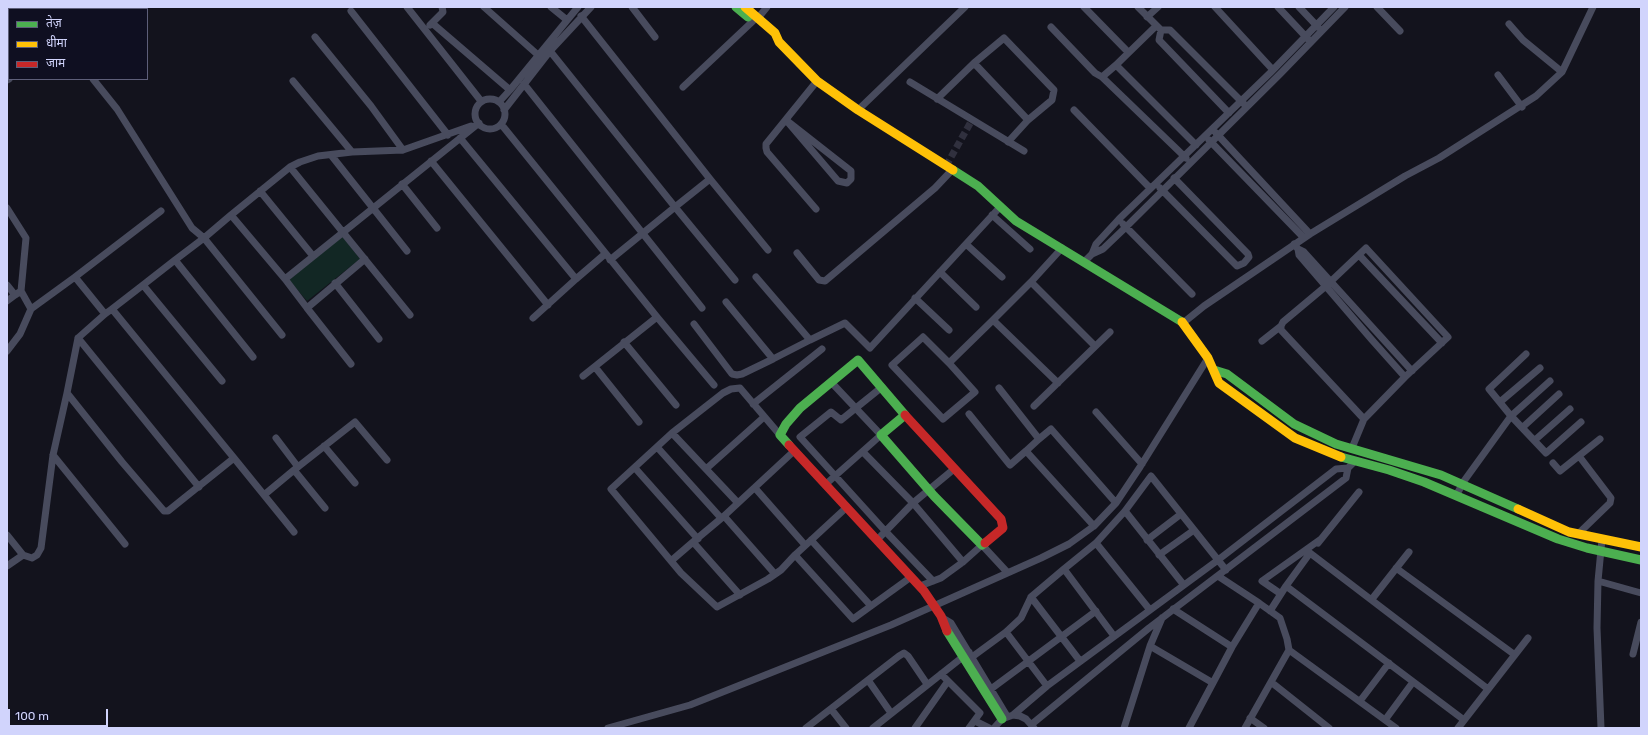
<!DOCTYPE html>
<meta charset="utf-8">
<style>
body{margin:0}
#map{position:relative;width:1648px;height:735px;overflow:hidden;background:#13131d;font-family:Rubik,"Noto Sans Devanagari",sans-serif}
canvas{display:block}
.frame{position:absolute;inset:0;border:8px solid #d1d4fc;pointer-events:none}
.legend{position:absolute;left:8px;top:8px;width:140px;height:72px;box-sizing:border-box;background:#0f0f21;border:1px solid #5d5e79;margin:0;padding:5px 7px;list-style:none;font-size:12px;color:#d1d4fc}
.legend li{display:flex;align-items:center;gap:8px;height:20px}
.legend b{width:20px;border:1px solid #5d5e79}
.scale{position:absolute;left:8px;top:709px;width:100px;height:18px;box-sizing:border-box;border:2px solid #d1d4fc;border-top:0;padding-left:5px;font-size:12px;line-height:14px;white-space:nowrap;color:#d1d4fc;-webkit-text-stroke:3px #0f0f21;paint-order:stroke}
</style>
<div id="map">
<canvas width="1648" height="735"></canvas>
<div class="frame"></div>
<ul class="legend">
<li><b style="height:5px;background:#4caf50"></b>तेज़</li>
<li><b style="height:5px;background:#ffc107"></b>धीमा</li>
<li><b style="height:5px;background:#c62828"></b>जाम</li>
</ul>
<div class="scale">100 m</div>
</div>
<script>
const ctx = document.querySelector('canvas').getContext('2d');
ctx.lineJoin = 'round';
function fillPath(path, color) { ctx.fillStyle = color; ctx.fill(path, 'evenodd'); }
const poly = rows => new Path2D(rows.map(r => 'M' + r).join(''));
function strokePath(path, color, width, dash) { ctx.strokeStyle = color; ctx.lineWidth = width; ctx.lineCap = dash ? 'butt' : 'round'; ctx.setLineDash(dash || []); ctx.stroke(path); }
fillPath(poly([
 [342,236,360,259,307,301,289,280]
]), '#122724');
strokePath(poly([
 [946,166,972,120]
]), '#30303e', 7, [7, 3.5]);
strokePath(poly([
 [407,7,481,101],
 [484,7,538,55],
 [551,7,567,20],
 [632,7,655,37],
 [1084,7,1128,52],
 [1138,7,1161,30,1170,30,1244,104],
 [1215,7,1273,70],
 [1278,7,1308,39],
 [1299,7,1318,27],
 [1377,7,1400,31],
 [79,9,80,7],
 [351,11,448,135],
 [1147,17,1158,7],
 [758,18,767,7],
 [432,23,510,90],
 [1509,24,1523,40,1562,72],
 [430,25,443,12,442,7],
 [1051,27,1095,73,1102,77],
 [1161,30,1159,40,1229,113],
 [315,37,371,106,403,150],
 [550,51,675,207,710,179,581,16],
 [1116,65,1156,26],
 [1498,75,1522,107],
 [93,79,117,109,192,228,204,238,231,215,285,279,479,123],
 [7,80,9,79],
 [293,81,352,152,403,150,471,126],
 [910,82,1024,151],
 [524,84,702,308],
 [683,87,753,21],
 [937,99,974,63,1028,120,1052,100,1054,90,1004,38,974,63],
 '475 114a15 15 0 1 1 30 0a15 15 0 1 1-30 0Z',
 [499,102,510,90,578,7],
 [504,110,550,51,591,7],
 [858,110,965,7],
 [1074,110,1150,188],
 [786,120,851,171,851,179,847,183,838,181,786,120],
 [501,124,657,317],
 [1216,133,1310,234],
 [460,138,576,279,533,318],
 [1209,140,1304,238],
 [1008,142,1028,120],
 [331,155,407,251],
 [1186,158,1102,77,1116,65,1196,145],
 [431,161,548,305],
 [290,167,410,315],
 [710,179,768,250],
 [402,184,437,228],
 [1160,188,1237,266,1244,263,1249,257,1248,254,1174,178],
 [260,191,313,256],
 [7,208,26,238,21,291,15,295],
 [816,209,767,152,766,148,766,144,817,81],
 [231,215,290,167,300,162,318,156,352,152],
 [992,215,1030,249],
 [1123,224,1192,294],
 [966,244,1002,277],
 [1294,244,1298,249,1299,255,1372,340,1405,377],
 [1298,249,1304,252,1412,371],
 [797,253,819,280,825,281,935,188,952,170],
 [1092,254,1103,249,1126,227,1280,74,1345,7],
 [1359,255,1442,343],
 [175,260,204,238,282,335],
 [610,260,675,207,735,280],
 [1084,262,1092,254,1096,244,1119,219,1270,73,1334,7],
 [940,272,976,307],
 [75,277,161,211],
 [756,277,810,340,845,323,870,348,1000,207],
 [285,279,307,308],
 [576,279,605,254],
 [1031,282,1062,248],
 [335,283,379,339],
 [7,285,15,295,7,301],
 [143,285,175,260,253,357],
 [915,298,949,330],
 [726,302,773,359,810,340],
 [31,309,75,277,105,314,112,309,234,458,168,511,164,511,122,462,67,393,78,338],
 [112,309,143,285,222,381],
 [105,314,78,338,199,487],
 [993,320,1031,282,1095,346],
 [1183,323,1204,306,1310,234,1405,176,1439,158,1536,96,1562,72,1593,7],
 [694,324,732,374,737,375,742,374,773,359],
 [923,337,949,363,975,392,943,419,892,365,923,337],
 [1262,341,1281,326],
 [624,342,676,405],
 [7,351,20,334,31,309,21,291],
 [1526,354,1489,389,1511,416,1546,453,1581,422],
 [949,363,993,320,1058,383],
 [351,364,307,308,365,259],
 [595,367,639,422],
 [583,376,657,317,714,385],
 [882,387,841,420,831,412,800,437,886,532,933,581],
 [999,388,1039,439,1051,429,1116,503,1094,526],
 [1500,402,1540,368],
 [753,404,822,349],
 [1034,406,1110,332],
 [1096,412,1142,464],
 [1523,427,1559,394],
 [672,433,738,503],
 [780,435,740,388,731,389,723,393,672,433,611,489,681,573,717,607,768,579,781,570,795,555],
 [276,438,298,467],
 [1535,440,1570,409],
 [324,446,355,483],
 [657,447,721,518],
 [1352,448,1364,419,1281,330,1281,326,1283,322,1326,286,1366,248,1448,337,1405,377,1364,419],
 [1026,451,1039,439],
 [863,452,913,503,963,562,982,545,1007,572],
 [53,455,125,544],
 [234,458,294,532],
 [1553,463,1560,471,1600,439],
 [635,468,698,539],
 [706,469,764,417],
 [294,470,355,422,387,460],
 [826,484,881,435,831,382],
 [755,488,805,545],
 [264,495,294,470,325,508],
 [1456,496,1464,481,1511,416,1550,381],
 [1116,503,1140,467,1208,358],
 [847,507,795,555,853,619,911,577],
 [724,516,794,451],
 [1578,534,1610,503,1611,498,1579,456],
 [7,535,23,555],
 [811,540,871,606],
 [877,540,913,503,954,469],
 [1147,540,1181,514],
 [693,542,724,516,775,574],
 [1096,543,1125,511],
 [1318,543,1359,492],
 [1159,555,1194,530],
 [671,561,693,542,740,595],
 [7,566,23,555,32,558,37,555,41,548,53,455,67,393],
 [1396,568,1515,655],
 [1064,569,1031,597,1080,661],
 [1598,581,1641,593],
 [1183,584,1125,511,1151,476,1226,570],
 [920,586,941,578,963,562],
 [1286,586,1310,553,1488,689],
 [1281,594,1262,581,1321,539],
 [1031,597,1021,618,1006,632,1047,686],
 [1372,599,1409,552],
 [1173,609,1232,647],
 [1270,611,1286,586,1464,720],
 [941,617,951,623,1007,716],
 [1114,636,1064,569,1096,543,1150,610],
 [1150,646,1213,683],
 [1289,650,1396,728],
 [1633,654,1641,622],
 [972,657,1006,632],
 [941,674,980,713,969,728],
 [868,680,891,713],
 [1271,682,1329,728],
 [991,689,1096,611],
 [1360,701,1389,663],
 [831,709,846,728],
 [1013,715,1047,686,1218,560,1336,469,1348,468,1355,461],
 [1250,718,1264,728],
 [1385,720,1413,682],
 [975,721,989,728],
 [1032,724,1149,628,1346,478,1348,468],
 [608,728,690,705,891,625,1041,558,1069,544,1094,526,1026,451,1010,465,969,414],
 [806,728,899,656,904,653,908,656,927,684],
 [873,728,969,652],
 [915,728,948,681],
 [994,728,1002,719,1013,715,1020,716,1026,719,1034,728],
 [1124,728,1150,646,1162,618],
 [1189,728,1232,647,1259,603,1218,576],
 [1245,728,1289,650,1287,639,1280,618,1259,603],
 [1458,728,1528,638],
 [1601,728,1597,628,1598,581,1602,539]
]), '#484b5d', 7);
strokePath(poly([
 [736,7,748,17],
 [953,170,978,186,1016,221,1182,322],
 [1214,370,1227,374,1294,424,1336,444,1441,475,1518,509],
 [789,445,780,435,786,424,800,408,858,360,905,415,881,435,934,496,982,545,985,543],
 [1341,457,1389,470,1424,482,1558,539,1587,548,1641,560],
 [947,631,1002,719]
]), '#4caf50', 9);
strokePath(poly([
 [745,7,775,33,779,42,817,81,858,110,953,170],
 [1182,322,1208,358,1219,383,1295,438,1341,457],
 [1518,509,1569,532,1641,547]
]), '#ffc107', 9);
strokePath(poly([
 [905,415,1001,519,1003,528,985,543],
 [789,445,924,591,941,616,947,631]
]), '#c62828', 9);
</script>
